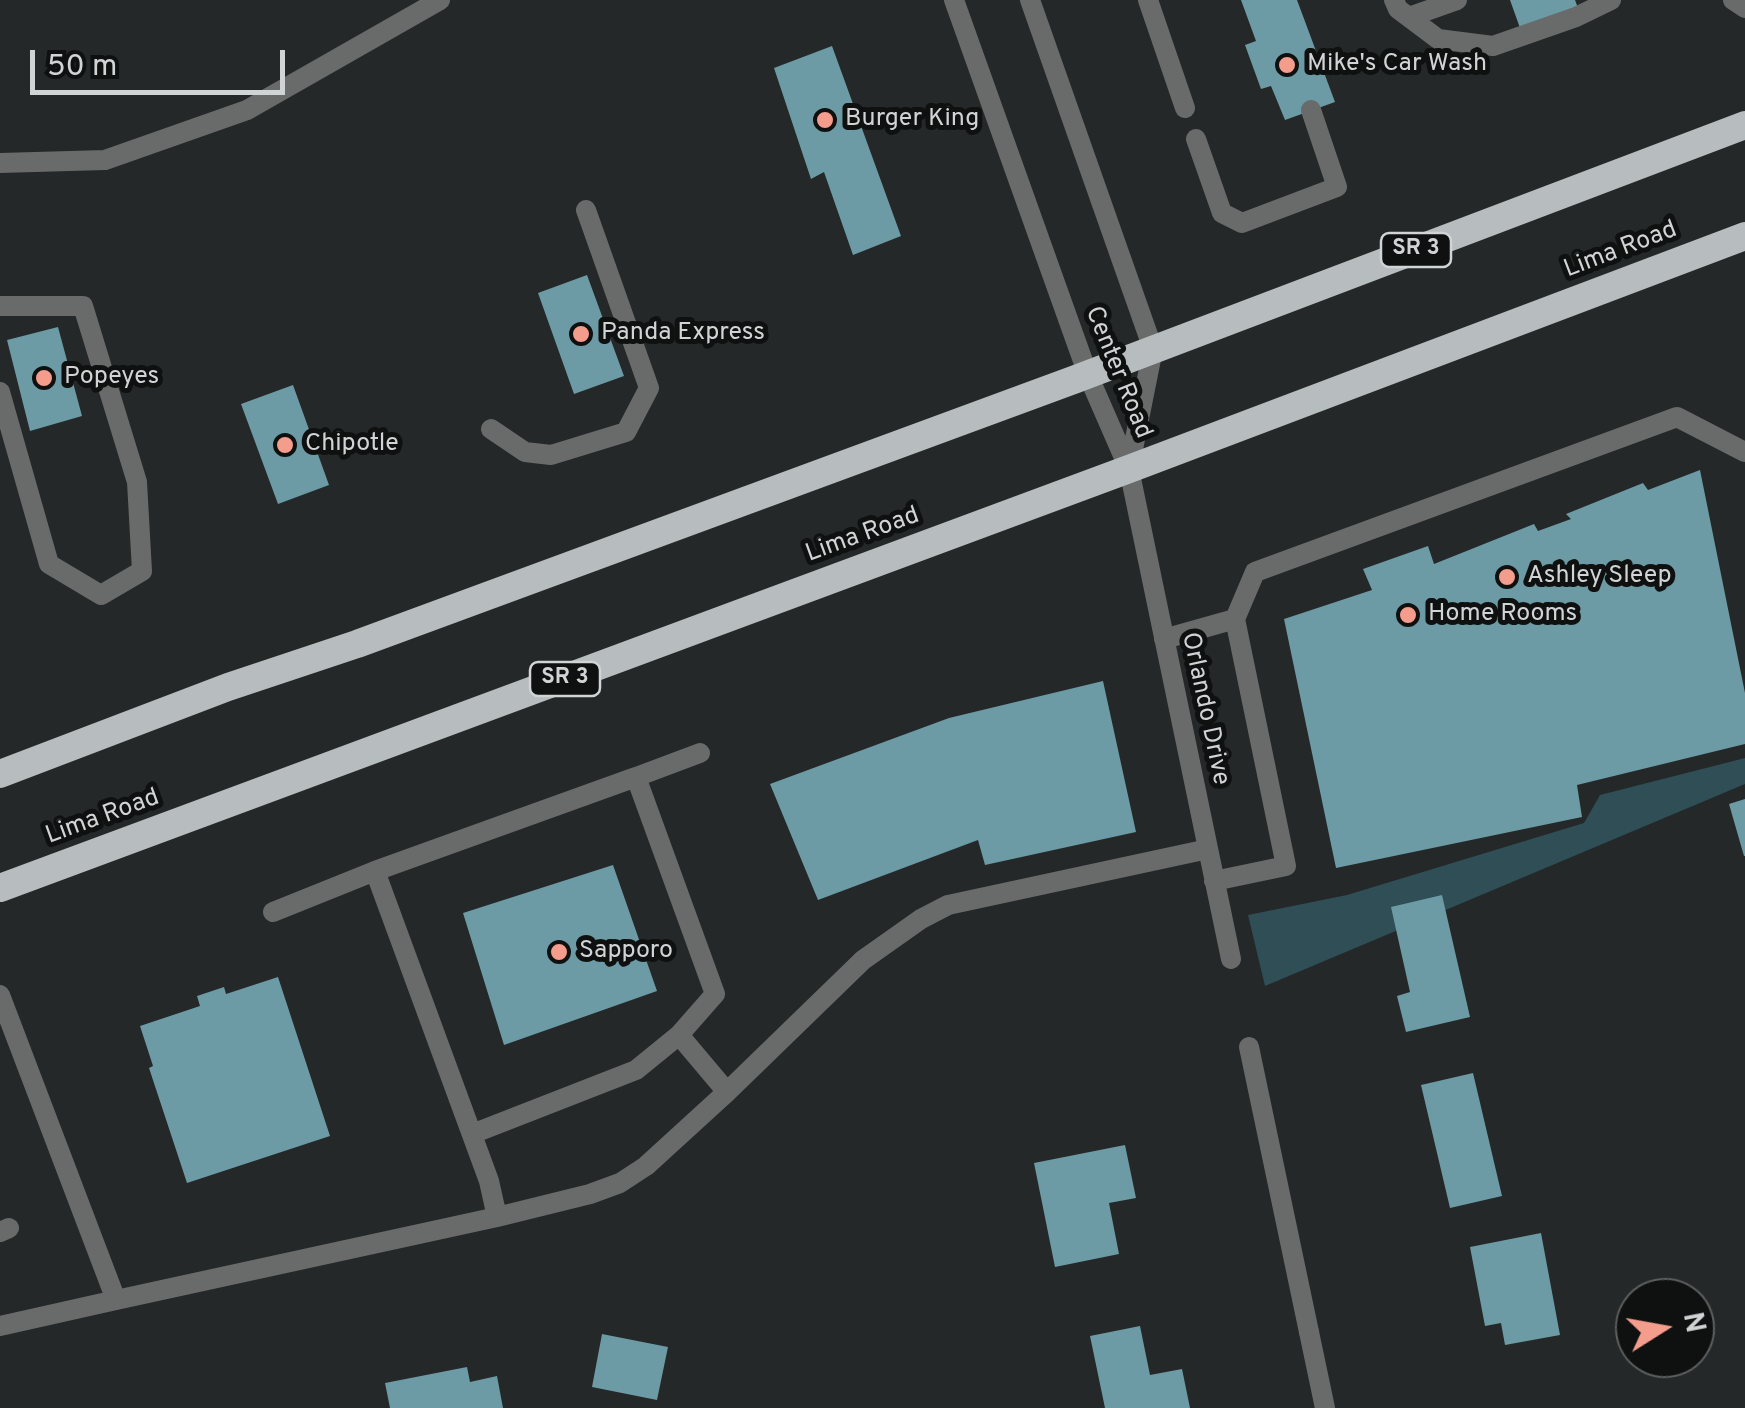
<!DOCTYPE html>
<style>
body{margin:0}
#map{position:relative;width:1745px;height:1408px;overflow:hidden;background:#242829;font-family:Overpass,sans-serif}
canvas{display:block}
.north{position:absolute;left:1615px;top:1278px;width:100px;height:100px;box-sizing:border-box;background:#0f1111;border:2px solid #5d5f5f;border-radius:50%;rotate:79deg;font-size:28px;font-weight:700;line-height:40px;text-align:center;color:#d1d4d5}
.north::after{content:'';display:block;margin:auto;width:35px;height:45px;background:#f49d8c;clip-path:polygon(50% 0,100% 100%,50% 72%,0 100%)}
.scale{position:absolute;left:30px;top:50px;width:255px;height:45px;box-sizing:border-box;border:5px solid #d1d4d5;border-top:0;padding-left:12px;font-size:30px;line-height:35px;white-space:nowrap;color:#d1d4d5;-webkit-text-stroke:8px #0f1111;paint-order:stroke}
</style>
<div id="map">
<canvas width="1745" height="1408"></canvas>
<div class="north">N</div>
<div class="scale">50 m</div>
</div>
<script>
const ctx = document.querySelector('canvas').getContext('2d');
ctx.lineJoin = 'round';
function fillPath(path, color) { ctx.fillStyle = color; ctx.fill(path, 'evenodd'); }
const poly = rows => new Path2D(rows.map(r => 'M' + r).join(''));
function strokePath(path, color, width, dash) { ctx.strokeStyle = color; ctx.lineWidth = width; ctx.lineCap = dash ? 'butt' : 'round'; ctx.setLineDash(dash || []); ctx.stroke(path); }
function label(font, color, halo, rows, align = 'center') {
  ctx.font = font + ' Overpass,sans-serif'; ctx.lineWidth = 10; ctx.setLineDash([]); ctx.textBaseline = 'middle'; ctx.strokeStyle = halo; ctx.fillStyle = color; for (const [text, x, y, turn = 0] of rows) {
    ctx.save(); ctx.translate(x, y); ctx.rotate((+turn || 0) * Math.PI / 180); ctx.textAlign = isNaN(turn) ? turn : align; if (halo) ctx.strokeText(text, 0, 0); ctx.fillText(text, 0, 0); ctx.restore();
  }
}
fillPath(poly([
 [1745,758,1745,784,1265,986,1248,915,1347,895,1584,823,1600,795]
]), '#2f4e55');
fillPath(poly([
 [1241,0,1297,0,1335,102,1285,120,1271,86,1261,89,1245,45,1256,41],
 [1510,0,1575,0,1578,8,1520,28],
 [832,46,901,236,853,255,824,172,811,179,774,68],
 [587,275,624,376,574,394,538,293],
 [58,327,82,416,30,431,7,340],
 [293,385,329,485,278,504,241,404],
 [1700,470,1745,693,1745,744,1577,785,1582,817,1336,868,1284,619,1372,590,1363,569,1428,546,1434,564,1534,524,1538,531,1571,519,1566,514,1643,483,1648,490],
 [1103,681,1136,832,985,865,978,840,818,900,770,784,949,718],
 [1745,799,1745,856,1744,856,1729,804],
 [613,865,657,991,504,1045,463,913],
 [1442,895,1470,1017,1406,1032,1397,996,1410,992,1391,907],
 [278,977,330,1136,187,1183,149,1068,153,1066,140,1026,200,1006,197,996,224,987,226,994],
 [1473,1073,1502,1196,1450,1208,1421,1085],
 [1125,1145,1136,1198,1109,1203,1119,1254,1055,1267,1034,1163],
 [1541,1233,1560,1335,1505,1345,1501,1323,1485,1326,1470,1247],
 [1140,1326,1150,1375,1182,1369,1190,1408,1105,1408,1090,1336],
 [602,1334,668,1347,657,1400,592,1387],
 [467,1367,470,1382,497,1376,503,1408,390,1408,385,1383]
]), '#6c9ba5');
strokePath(poly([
 [1148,0,1185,108],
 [1394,0,1398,9,1438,39,1493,46,1576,17,1611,0],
 [1733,0,1745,8],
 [1409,17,1457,0],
 [1196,139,1222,213,1242,223,1337,187,1311,110],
 [0,306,83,306,137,482,142,571,101,595,49,564,0,392],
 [491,429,525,452,551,455,626,432,649,388,586,210],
 [1129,469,1231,959],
 [1164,639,1235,619,1255,572,1677,417,1745,452],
 [636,777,700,753],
 [1214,881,1286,866,1235,619],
 [273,912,375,871],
 [0,995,116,1300,497,1217,590,1194,620,1183,646,1166,727,1092,863,960,921,919,948,905,1208,849],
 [1249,1047,1309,1332],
 [472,1134,636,1070,679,1035],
 [497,1217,489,1181,375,871,636,777,715,994,679,1035,727,1092],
 [0,1232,9,1228],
 [0,1326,116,1300]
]), '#696b6b', 20);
strokePath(poly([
 [0,163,105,160,247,110,440,0],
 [1309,1332,1325,1408]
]), '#696b6b', 20);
strokePath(poly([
 [954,0,1088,375,1129,469],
 [1030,0,1153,349,1129,469]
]), '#696b6b', 20);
strokePath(poly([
 [0,774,228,687,357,644,1076,379,1745,125],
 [0,888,1129,469,1745,236]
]), '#b7bcbe', 28);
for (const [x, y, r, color] of [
 [1287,65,10,"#f49d8c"],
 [825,120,10,"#f49d8c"],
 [581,334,10,"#f49d8c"],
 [44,378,10,"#f49d8c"],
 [285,445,10,"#f49d8c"],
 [1507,577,10,"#f49d8c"],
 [1408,615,10,"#f49d8c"],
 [559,952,10,"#f49d8c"]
]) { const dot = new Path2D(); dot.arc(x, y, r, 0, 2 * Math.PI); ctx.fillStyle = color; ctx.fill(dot); strokePath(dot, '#0f1111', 4); }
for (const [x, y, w] of [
 [1416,250,70],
 [565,679,70]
]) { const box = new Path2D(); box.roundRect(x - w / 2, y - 17, w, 34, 8); ctx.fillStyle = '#0f1111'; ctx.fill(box); strokePath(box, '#d1d4d5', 2.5); }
label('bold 22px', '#d1d4d5', null, [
 ["SR 3",1416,250],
 ["SR 3",565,679]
]);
label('25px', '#d1d4d5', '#0f1111', [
 ["Mike's Car Wash",1307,65],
 ["Burger King",845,120],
 ["Panda Express",601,334],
 ["Popeyes",64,378],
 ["Chipotle",305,445],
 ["Ashley Sleep",1527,577],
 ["Home Rooms",1428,615],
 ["Sapporo",579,952]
], 'left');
label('25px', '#d1d4d5', '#0f1111', [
 ["Lima Road",1621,251,-21],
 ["Center Road",1117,373,68],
 ["Lima Road",863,536,-20],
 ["Orlando Drive",1204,709,78],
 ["Lima Road",103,818,-20]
]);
</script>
